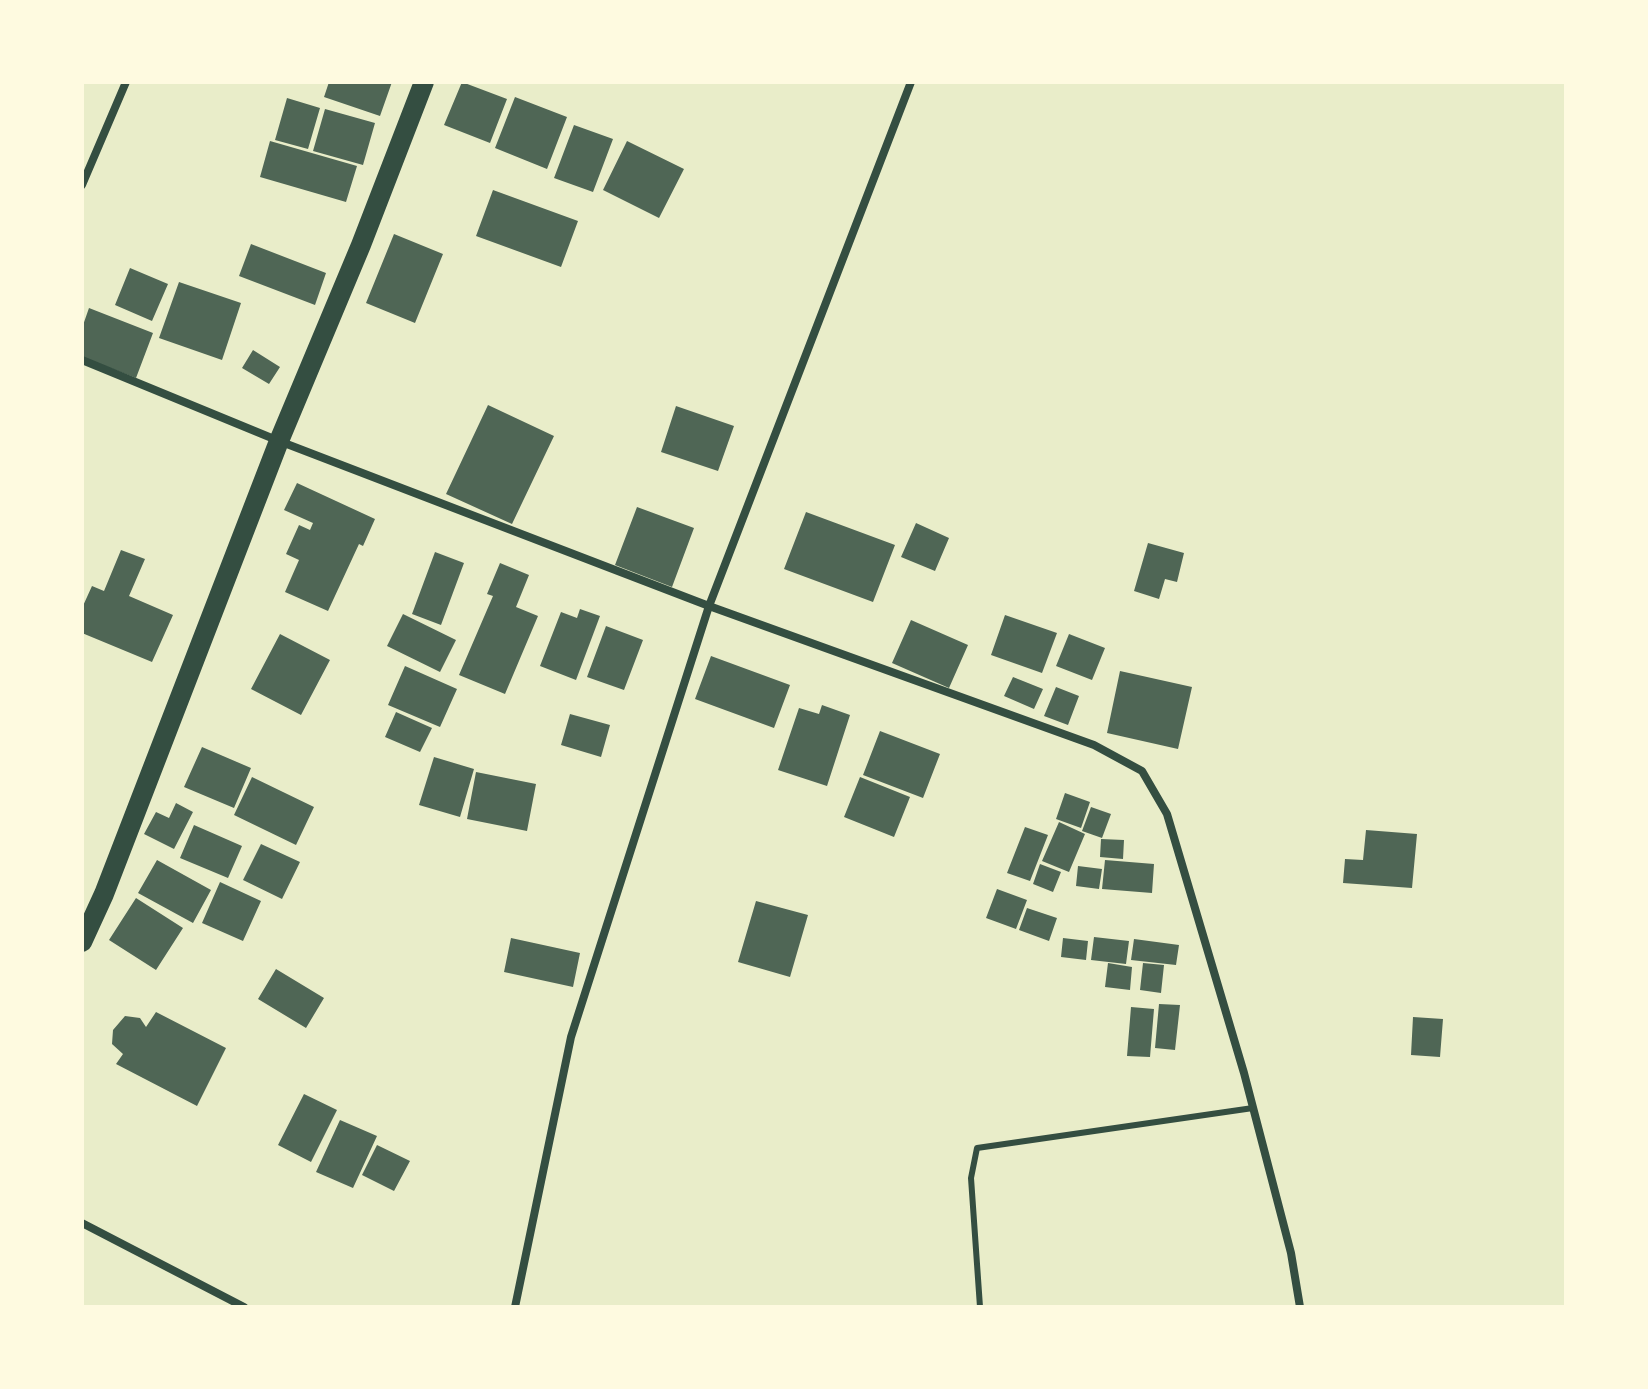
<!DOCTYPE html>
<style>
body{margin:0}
#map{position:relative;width:1648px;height:1389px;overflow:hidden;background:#e9edc9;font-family:Figtree,sans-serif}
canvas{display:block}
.frame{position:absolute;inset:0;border:84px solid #fefae0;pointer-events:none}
</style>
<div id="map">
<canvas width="1648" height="1389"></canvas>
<div class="frame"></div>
</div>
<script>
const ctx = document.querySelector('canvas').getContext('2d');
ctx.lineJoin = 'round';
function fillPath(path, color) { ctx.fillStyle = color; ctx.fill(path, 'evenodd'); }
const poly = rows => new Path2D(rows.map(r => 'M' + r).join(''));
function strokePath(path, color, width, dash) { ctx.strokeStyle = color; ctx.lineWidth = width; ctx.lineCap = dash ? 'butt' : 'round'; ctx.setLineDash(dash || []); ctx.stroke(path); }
fillPath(poly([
 [329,82,392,82,380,116,324,97],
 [462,82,507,99,490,143,444,125],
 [515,97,567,117,547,169,495,148],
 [287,98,320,108,308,149,275,140],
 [325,109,375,123,363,165,313,151],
 [574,125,613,139,593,192,554,178],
 [270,141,357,166,346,202,260,177],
 [627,141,684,169,659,218,603,190],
 [493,190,578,221,561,267,476,236],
 [394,234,443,254,415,323,366,303],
 [251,244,326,273,315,305,239,276],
 [130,268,168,284,152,321,115,305],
 [179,282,241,303,222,360,159,338],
 [89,308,153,333,136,378,82,357,82,328],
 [253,350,280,367,269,384,242,368],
 [488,405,554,436,512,524,446,494],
 [676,406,734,426,718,471,661,452],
 [297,483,375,519,363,546,359,544,328,611,285,592,299,560,286,554,299,525,310,530,313,523,284,510],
 [637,507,694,528,672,587,615,565],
 [806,512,895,545,873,602,784,569],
 [916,523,949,538,935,571,901,557],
 [1148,543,1184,553,1177,582,1165,579,1159,599,1134,591],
 [121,550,145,559,129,596,173,615,152,662,82,633,82,608,92,586,104,591],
 [435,552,464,563,441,625,412,614],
 [500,563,529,575,516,607,538,616,505,694,459,675,493,596,487,594],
 [580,609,600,616,576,680,540,666,561,612,577,618],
 [403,614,456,640,440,672,387,646],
 [1005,615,1057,633,1042,673,991,655],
 [911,620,968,645,949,688,892,663],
 [606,626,643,640,624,690,587,677],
 [280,634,330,660,301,715,251,689],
 [1069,634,1105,648,1092,680,1056,666],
 [711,656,790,685,774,728,695,699],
 [405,666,457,689,440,727,388,705],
 [1120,671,1192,687,1178,749,1107,733],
 [1013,677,1043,689,1034,709,1004,696],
 [1056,687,1079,696,1068,725,1044,716],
 [822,705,850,715,827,786,778,770,799,708,819,714],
 [396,712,432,728,420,752,385,737],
 [570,714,610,725,601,757,561,745],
 [880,731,940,754,923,798,863,775],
 [202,747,251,768,234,808,184,787],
 [434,757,474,769,460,817,419,805],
 [476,772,536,784,527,831,467,819],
 [252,777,314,807,296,845,234,815],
 [860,777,910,797,894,837,844,817],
 [1065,793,1090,802,1081,828,1056,819],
 [176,803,193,812,174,849,144,834,156,812,169,818],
 [1091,807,1111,814,1102,838,1082,831],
 [1059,822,1085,834,1069,872,1042,861],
 [194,825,242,846,228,878,180,858],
 [1025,827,1048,835,1030,881,1007,873],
 [1366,830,1417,834,1412,888,1343,883,1345,859,1363,860],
 [1101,839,1124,840,1123,859,1100,857],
 [261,844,300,862,282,899,243,880],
 [157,860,211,890,193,923,138,893],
 [1105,860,1154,864,1152,893,1102,889],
 [1040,864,1061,872,1053,892,1033,884],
 [1078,866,1102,869,1099,889,1076,886],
 [220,882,261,901,243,941,202,923],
 [997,889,1027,900,1016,929,986,918],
 [136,898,183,928,156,970,109,940],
 [756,901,808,915,790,977,738,962],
 [1027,908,1057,918,1049,941,1019,930],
 [1094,937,1129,941,1126,964,1091,960],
 [511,938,580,953,573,987,504,972],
 [1063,938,1088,941,1086,960,1061,957],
 [1134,939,1179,945,1176,965,1131,960],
 [1108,963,1132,967,1130,990,1105,987],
 [1143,963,1164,965,1161,993,1140,990],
 [276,969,324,998,306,1028,258,999],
 [1159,1004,1180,1005,1175,1050,1155,1048],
 [1131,1007,1154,1009,1150,1057,1127,1056],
 [156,1012,226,1048,197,1106,116,1064,123,1054,112,1044,113,1030,125,1016,140,1018,146,1027],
 [1413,1017,1443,1019,1440,1057,1411,1055],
 [304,1094,337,1110,311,1162,278,1145],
 [340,1120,377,1136,353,1188,316,1172],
 [377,1145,410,1161,394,1191,362,1175]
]), '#4f6655');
strokePath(poly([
 [980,1307,971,1178,977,1148,1253,1108]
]), '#344e41', 6);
strokePath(poly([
 [82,185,126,82],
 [82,360,279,441,709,606,1094,745,1142,771,1167,814,1244,1073,1291,1253,1300,1307],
 [82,1223,244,1307],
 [515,1307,571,1037,709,606,911,82]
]), '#344e41', 8);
strokePath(poly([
 [82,942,104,894,279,441,361,245,424,82]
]), '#344e41', 20);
</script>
